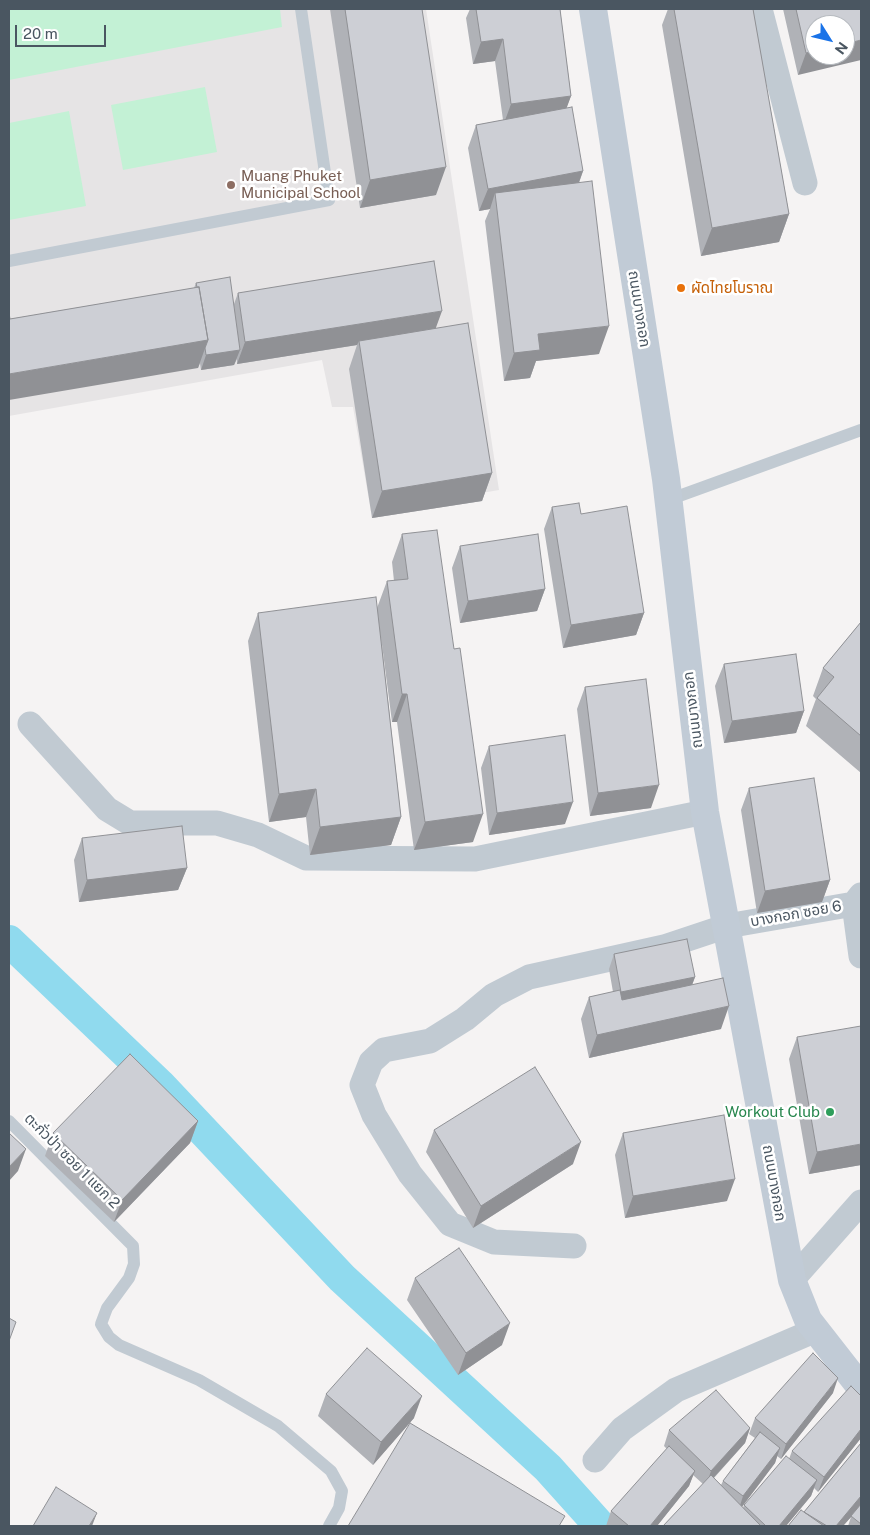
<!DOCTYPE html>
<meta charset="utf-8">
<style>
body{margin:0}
#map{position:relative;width:870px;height:1535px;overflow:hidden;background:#f5f3f3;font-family:"Public Sans",sans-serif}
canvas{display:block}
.frame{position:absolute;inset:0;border:10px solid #4a5661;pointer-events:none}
.north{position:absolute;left:805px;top:15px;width:50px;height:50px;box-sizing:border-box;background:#fff;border:1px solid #b7bbc0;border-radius:50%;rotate:126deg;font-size:14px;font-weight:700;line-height:20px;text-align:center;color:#4a5661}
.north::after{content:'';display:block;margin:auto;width:18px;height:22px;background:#1a73e8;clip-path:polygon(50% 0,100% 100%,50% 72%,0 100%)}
.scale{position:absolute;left:15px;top:25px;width:91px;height:22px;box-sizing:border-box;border:2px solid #4a5661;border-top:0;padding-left:6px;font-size:15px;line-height:18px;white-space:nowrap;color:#4a5661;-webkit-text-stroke:4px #fff;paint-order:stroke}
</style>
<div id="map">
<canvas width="870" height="1535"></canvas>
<div class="frame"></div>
<div class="north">N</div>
<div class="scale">20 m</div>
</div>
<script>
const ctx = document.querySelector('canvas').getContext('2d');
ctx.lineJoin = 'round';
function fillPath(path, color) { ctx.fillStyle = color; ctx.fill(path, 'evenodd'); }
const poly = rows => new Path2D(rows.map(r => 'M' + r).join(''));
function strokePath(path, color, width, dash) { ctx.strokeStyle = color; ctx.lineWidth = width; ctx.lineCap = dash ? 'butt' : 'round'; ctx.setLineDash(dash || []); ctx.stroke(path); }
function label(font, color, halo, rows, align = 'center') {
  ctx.font = font + ' "Public Sans","Noto Sans Thai",sans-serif'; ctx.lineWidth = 5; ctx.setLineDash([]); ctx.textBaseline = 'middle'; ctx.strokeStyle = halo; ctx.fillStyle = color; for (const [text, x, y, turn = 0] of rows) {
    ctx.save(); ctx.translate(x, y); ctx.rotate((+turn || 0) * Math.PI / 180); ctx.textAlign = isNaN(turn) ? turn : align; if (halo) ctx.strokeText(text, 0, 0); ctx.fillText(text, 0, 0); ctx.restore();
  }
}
fillPath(poly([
 [9,9,426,9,499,490,371,512,353,407,332,407,322,360,9,416]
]), '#e6e4e5');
fillPath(poly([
 [9,9,280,9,282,27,9,80],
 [205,87,217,152,123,170,111,105],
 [69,111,86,206,9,220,9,123]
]), '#c3f1d5');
strokePath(poly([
 [9,941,160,1085,342,1278,548,1468,600,1526]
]), '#90daee', 32);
strokePath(poly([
 [9,261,329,200,301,9],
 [668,500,861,430],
 [9,1121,133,1246,134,1264,129,1278,107,1308,101,1324,109,1337,119,1345,199,1380,278,1426,331,1471,342,1491,339,1508,329,1526]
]), '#c1cad2', 12);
strokePath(poly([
 [760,9,805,183],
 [30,724,107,809,130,823,217,823,258,835,306,858,475,859,705,812],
 [854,904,861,956],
 [574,1246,494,1242,450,1224,410,1174,374,1115,362,1085,371,1062,384,1050,430,1041,465,1019,494,995,529,977,664,947,727,926,854,904,861,895],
 [792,1280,861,1202],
 [595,1460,622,1429,676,1390,816,1330]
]), '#c1cad2', 25);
strokePath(poly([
 [593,9,666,479,705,812,792,1280,808,1320,861,1388]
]), '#c1cbd6', 28);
fillPath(poly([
 [330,9,422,9,436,195,360,208],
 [470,9,560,9,571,96,566,108,583,171,579,183,599,354,536,361,530,378,504,381,485,221,490,209,479,211,468,148,476,125,503,120,495,61,473,64,466,18],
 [668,9,753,9,789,214,779,242,701,256,662,25],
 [783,9,861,9,798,75],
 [196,283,234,304,238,293,435,328,492,473,482,501,372,518,349,369,357,345,237,364,237,359,234,365,201,370,200,363,198,368,10,319,194,288],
 [552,507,581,514,644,613,636,635,563,648,544,529],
 [402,534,473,842,414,850,397,722,392,722,381,637,401,817,391,845,310,855,306,817,269,822,248,641,258,613,377,608,387,581,394,581,392,562],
 [460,546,545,589,537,611,460,623,452,568],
 [861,622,861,773,806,726,816,699,813,696,823,668],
 [724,664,804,711,796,733,724,743,715,686],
 [585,687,651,808,590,816,577,709],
 [489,746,565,824,489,835,481,768],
 [749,788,830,880,822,902,757,913,741,810],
 [82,838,187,868,178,890,79,902,74,860],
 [614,954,695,977,692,985,721,1029,589,1058,581,1019,589,997,613,992,609,969],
 [797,1037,861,1165,809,1174,789,1059],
 [198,1121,190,1143,114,1222,45,1156,53,1133],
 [434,1130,573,1164,473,1228,426,1152],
 [623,1133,727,1201,625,1218,615,1155],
 [415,1278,502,1345,458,1375,407,1300],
 [833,1393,781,1459,777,1456,775,1463,742,1507,743,1508,744,1505,789,1459,792,1451,861,1396,861,1438,818,1492,814,1488,811,1496,786,1526,663,1526,703,1484,693,1475,689,1486,657,1526,606,1526,611,1511,667,1449,664,1446,669,1430,750,1428,745,1443,714,1478,721,1485,723,1481,755,1438,749,1434,755,1418],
 [326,1394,414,1418,373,1465,318,1416],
 [861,1443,861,1526,844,1526,848,1526,851,1517,843,1526,788,1526,804,1512]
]), '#b0b2b7');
fillPath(poly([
 [503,39,495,61,473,64,481,42],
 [861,40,861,60,798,75,806,53,815,51,815,55,845,55,845,44],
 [571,96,563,118,503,126,511,104],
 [446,167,436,195,360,208,370,180],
 [583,171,575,193,495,193,490,209,479,211,488,189],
 [789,214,779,242,701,256,712,228],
 [442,311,434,333,359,341,357,345,237,364,245,342],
 [609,326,599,354,536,361,530,378,504,381,514,353,538,334],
 [208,340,198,368,9,400,9,374],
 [240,350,234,365,201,370,206,355],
 [492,473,482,501,372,518,382,491],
 [545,589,537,611,460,623,468,601],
 [644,613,636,635,563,648,571,625],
 [402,694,407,694,397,722,392,722],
 [804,711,796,733,724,743,732,721],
 [659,785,651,808,590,816,598,793],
 [316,789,306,817,269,822,279,794],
 [573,802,565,824,489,835,497,813],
 [483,814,473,842,414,850,425,822],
 [401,817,391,845,310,855,320,827],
 [187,868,178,890,79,902,87,880],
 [830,880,822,902,757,913,765,891],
 [695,977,689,993,615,1007,621,992],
 [729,1006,721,1029,589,1058,597,1035],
 [198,1121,190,1143,114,1222,122,1200],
 [581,1142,573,1164,473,1228,481,1206],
 [861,1144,861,1165,809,1174,817,1152],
 [26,1149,18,1171,9,1181,9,1167],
 [735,1179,727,1201,625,1218,633,1196],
 [510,1323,502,1345,458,1375,466,1353],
 [838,1378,833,1393,781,1459,786,1444],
 [422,1396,414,1418,373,1465,381,1442],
 [750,1428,745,1443,706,1486,711,1471],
 [861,1429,861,1438,818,1492,824,1477],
 [780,1448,775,1463,738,1512,743,1496],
 [695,1471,689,1486,657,1526,650,1526],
 [817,1480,811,1496,786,1526,779,1526],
 [861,1496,861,1504,851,1516,851,1517,843,1526,836,1526],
 [97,1513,92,1526,89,1526]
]), '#909195');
const building = poly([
 [345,9,422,9,446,167,370,180,345,9],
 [476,9,560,9,571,96,511,104,503,39,481,42,476,9],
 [674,9,753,9,789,214,712,228,674,9],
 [796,9,861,9,861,40,845,44,845,25,815,25,815,51,806,53,796,9],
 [572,107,583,171,488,189,476,125,572,107],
 [592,181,609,326,538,334,540,350,514,353,495,193,592,181],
 [434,261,442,311,245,342,238,293,434,261],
 [230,277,240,350,206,355,205,348,208,340,199,287,197,287,196,283,230,277],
 [199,287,208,340,9,374,9,313,10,319,199,287],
 [468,323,492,473,382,491,359,341,468,323],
 [579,503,581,514,627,506,644,613,571,625,552,507,579,503],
 [437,530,454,649,460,648,483,814,425,822,407,694,402,694,387,581,408,579,402,534,437,530],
 [538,534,545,589,468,601,460,546,538,534],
 [376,597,401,817,320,827,316,789,279,794,258,613,376,597],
 [861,622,861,736,817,698,834,677,823,668,861,622],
 [796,654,804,711,732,721,724,664,796,654],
 [646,679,659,785,598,793,585,687,646,679],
 [565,735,573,802,497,813,489,746,565,735],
 [814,778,830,880,765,891,749,788,814,778],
 [182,826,187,868,87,880,82,838,182,826],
 [687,939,695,977,621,992,614,954,687,939],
 [723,978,729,1006,597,1035,589,997,620,990,622,1000,723,978],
 [861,1026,861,1144,817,1152,797,1037,861,1026],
 [130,1054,198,1121,122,1200,53,1133,130,1054],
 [535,1067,581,1142,481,1206,434,1130,535,1067],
 [724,1115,735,1179,633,1196,623,1133,724,1115],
 [9,1133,26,1149,9,1167,9,1133],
 [459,1248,510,1323,466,1353,415,1278,459,1248],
 [9,1318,16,1322,9,1341,9,1318],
 [367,1348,422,1396,381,1442,326,1394,367,1348],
 [813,1353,838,1378,786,1444,755,1418,813,1353],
 [851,1386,861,1396,861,1429,824,1477,792,1451,851,1386],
 [716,1390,750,1428,711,1471,669,1430,716,1390],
 [410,1423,565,1516,559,1526,348,1526,410,1423],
 [760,1432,780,1448,743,1496,723,1481,760,1432],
 [861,1443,861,1496,836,1526,827,1526,804,1512,861,1443],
 [669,1446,695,1471,650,1526,629,1526,611,1511,669,1446],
 [786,1456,817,1480,779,1526,766,1526,744,1505,786,1456],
 [711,1475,761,1526,663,1526,711,1475],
 [56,1487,97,1513,89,1526,33,1526,56,1487],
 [861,1504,861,1524,851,1516,861,1504],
 [801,1510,824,1526,788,1526,801,1510]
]);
fillPath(building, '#cdcfd5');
strokePath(building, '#909195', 1);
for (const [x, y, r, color] of [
 [231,185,5,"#8d6e63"],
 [681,288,5,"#e8710a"],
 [830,1112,5,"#2e9e5b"]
]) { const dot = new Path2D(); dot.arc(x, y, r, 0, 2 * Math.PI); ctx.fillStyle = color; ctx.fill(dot); strokePath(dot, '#fff', 2); }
label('15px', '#785e54', '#fff', [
 ["Muang Phuket",241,176],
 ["Municipal School",241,193]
], 'left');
label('15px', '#c56008', '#fff', [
 ["ผัดไทยโบราณ",691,288]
], 'left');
label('15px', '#4a5661', '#fff', [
 ["ถนนบางกอก",639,309,81],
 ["ถนนบางกอก",693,710,-97],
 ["บางกอก ซอย 6",796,914,-10],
 ["ตะกั่วป่า ซอย 1 แยก 2",72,1161,45],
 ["ถนนบางกอก",774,1183,80]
]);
label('15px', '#27864d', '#fff', [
 ["Workout Club",820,1112]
], 'right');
</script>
